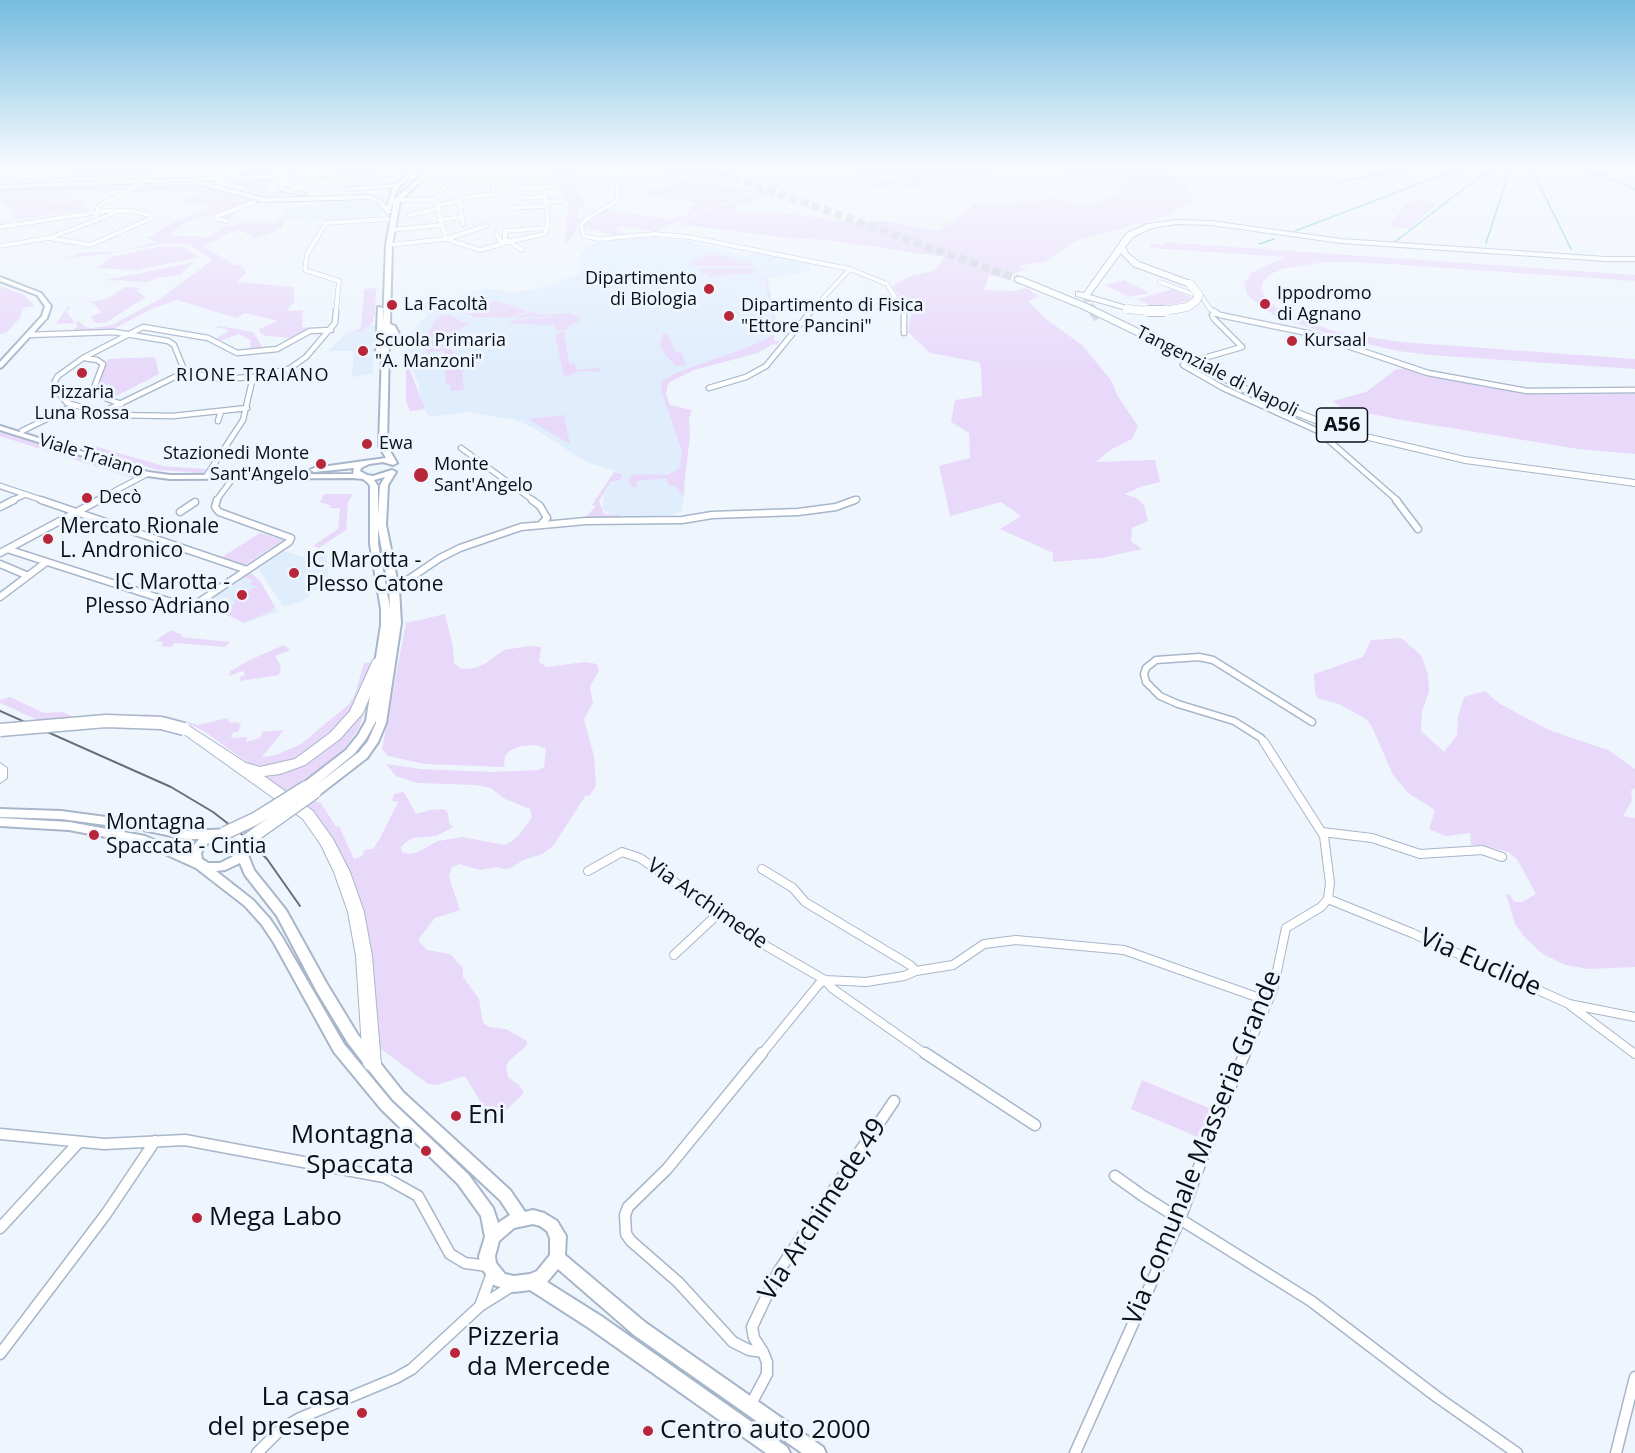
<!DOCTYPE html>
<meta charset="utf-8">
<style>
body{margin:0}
canvas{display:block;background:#eef5fd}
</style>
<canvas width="1635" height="1453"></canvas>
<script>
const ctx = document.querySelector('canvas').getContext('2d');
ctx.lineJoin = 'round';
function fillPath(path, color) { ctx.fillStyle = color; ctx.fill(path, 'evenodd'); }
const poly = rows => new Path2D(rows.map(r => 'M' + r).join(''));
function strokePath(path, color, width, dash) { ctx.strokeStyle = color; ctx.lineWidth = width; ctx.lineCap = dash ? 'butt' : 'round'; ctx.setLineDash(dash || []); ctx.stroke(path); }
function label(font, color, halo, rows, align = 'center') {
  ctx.font = font + ' "Open Sans",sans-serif'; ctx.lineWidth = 6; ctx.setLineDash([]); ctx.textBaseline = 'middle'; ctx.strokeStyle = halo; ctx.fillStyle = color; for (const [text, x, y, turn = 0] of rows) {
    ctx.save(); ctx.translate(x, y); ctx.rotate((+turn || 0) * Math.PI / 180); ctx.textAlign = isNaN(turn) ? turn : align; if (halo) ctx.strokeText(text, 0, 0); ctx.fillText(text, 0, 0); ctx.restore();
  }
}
fillPath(poly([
 [348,201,376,203,381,209,379,218,306,222,304,219,278,220,288,209,295,207],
 [633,237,683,240,746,256,764,251,805,260,810,271,768,279,778,329,773,338,721,357,667,383,665,394,685,450,683,477,685,490,682,511,672,515,614,516,602,509,604,495,610,484,625,474,586,462,534,428,515,420,468,412,429,417,421,403,419,384,406,359,405,339,427,315,414,304,428,300,446,300,484,289,496,289,509,293,537,289,579,274,582,263,580,256,585,248,592,244],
 [375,325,373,374,352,377,354,351,328,351,347,332,363,331,364,327],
 [281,550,310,559,322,554,327,555,328,581,301,602,283,607,257,566],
 [250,572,260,581,278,612,243,623,235,618,200,606]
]), '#e0edfd');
fillPath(poly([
 [112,164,126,165,121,168,152,169,145,176,0,182,64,177,87,165,108,166],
 [565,164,589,164,572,167,572,170,584,172,575,173,568,182,569,186,576,186,578,195,588,200,579,210,577,219,584,219,578,224,569,242,565,243,568,203,560,186,563,172,555,172,557,168,564,167],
 [869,164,1166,164,1166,171,1176,176,1192,193,1192,199,1169,215,1073,242,1045,262,1018,266,1026,269,1004,278,989,275,984,290,1016,291,1026,287,1039,297,1028,301,1046,319,1082,345,1111,380,1117,395,1138,426,1132,439,1110,450,1096,462,1155,460,1160,482,1140,487,1125,494,1136,498,1144,505,1148,521,1132,528,1131,541,1142,549,1102,558,1053,562,1053,553,1000,529,1021,516,1001,502,950,516,939,466,970,458,969,433,951,422,955,400,982,396,981,367,979,362,930,353,908,332,911,314,892,286,913,275,934,271,945,257,827,240,789,238,677,224,759,191,780,179,780,186,766,195,736,207,736,213,769,212,848,221,885,221,938,231,977,203,1006,205,1055,198,1068,203,1095,205,1125,187,1128,182,1119,179,1069,177,1059,166,1010,166,993,167,968,182,950,177,915,187,893,185,871,188,868,186,913,174,908,172,873,174,848,172],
 [291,177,271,182,264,189,277,194,300,194,272,195,259,193,224,180],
 [678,181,754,190,655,232,623,226,615,230,634,236,623,237,583,228,586,220,604,209,672,220,678,216,684,217,697,202,644,195,652,189,665,188],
 [186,184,206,186,262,202,238,210,228,220,221,216,252,201,214,215,200,217,186,222,169,235,208,237,226,226,240,223,275,223,278,220,284,220,282,228,276,230,275,232,258,237,254,240,252,236,238,230,217,238,219,240,209,243,204,247,235,265,241,265,246,273,237,282,294,287,294,302,286,311,303,310,302,327,316,328,290,338,267,336,261,334,259,329,278,321,245,313,236,318,177,300,154,308,113,329,73,331,78,325,75,323,56,324,68,306,70,309,66,311,75,323,79,321,86,327,92,328,112,325,158,300,213,260,189,244,165,243,108,254,73,257,59,260,86,252,115,252,157,242,147,238,173,222,212,208,196,202,182,204,198,192,159,190,126,193,140,186],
 [131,186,123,190,69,190,67,192,79,198,11,208,0,200,0,189],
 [83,199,86,210,14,220,12,209],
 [1416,199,1436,204,1409,229,1389,226,1405,205],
 [1163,242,1635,275,1635,281,1360,262,1324,262,1282,269,1271,274,1263,281,1261,288,1265,297,1276,307,1310,323,1337,332,1401,342,1635,359,1635,369,1431,355,1398,351,1341,338,1275,316,1248,296,1244,284,1251,273,1285,257,1151,248,1150,244,1162,245],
 [164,246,183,247,199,257,137,270,96,268,112,257],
 [716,254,748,263,753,266,693,266,688,264,694,259,707,259,698,256],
 [194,262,180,275,155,278,149,282,106,280],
 [701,268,753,268,755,273,708,277,707,274,702,275],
 [764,277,766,277,777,325,774,340,771,340,780,341,777,345,773,344,758,353,694,370,668,383,666,394,670,405,692,410,689,419,690,435,683,496,676,486,669,486,666,478,637,481,637,487,631,487,628,479,634,474,667,475,679,469,682,452,661,390,661,382,676,373,751,346,773,335,775,330],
 [1124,280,1149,293,1129,297,1105,285],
 [0,286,24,295,35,306,23,308,20,318,6,333,0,334],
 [125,287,141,288,137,291,146,297,105,323,95,323,91,316,102,313,93,303,89,302,106,299],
 [376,288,375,317,373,317,373,322,368,327,364,327,363,332,351,331,361,329,364,289],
 [1173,289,1194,299,1157,309,1137,299],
 [496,301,527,311,510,318,474,317,460,311],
 [529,312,543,315,570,313,579,317,580,321,569,326,566,330,556,331,554,325,508,324,513,320,570,316,514,318],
 [449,314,461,322,471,323,443,340,443,346,447,347,437,348,422,343,438,317],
 [219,326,253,332,263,348,251,349,250,342,252,341,239,334,220,341,216,338,228,332,227,329,215,327],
 [565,332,565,337,562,340,565,339,569,363,574,363,577,370,599,368,602,372,580,371,564,377,555,334],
 [663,333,668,333,675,352,681,352,686,365,676,366,664,353,660,345],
 [421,344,435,349,449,348,454,352,451,360,462,359,465,371,462,372,464,390,451,391,450,384,446,384,444,351,430,352,428,358,427,350],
 [155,357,159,374,112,398,97,393,95,390,108,359],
 [406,360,425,409,410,411,406,401],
 [1406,368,1433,376,1528,393,1635,392,1635,454,1578,449,1396,419,1341,408,1333,401,1366,392,1395,370],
 [564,415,570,444,528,419],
 [0,431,138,475,133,478,0,436],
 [91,445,163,466,206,469,203,473,158,470,85,448],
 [614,472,623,474,620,480,611,482,599,501,604,514,620,515,619,518,584,519,596,506,592,505],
 [324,494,353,494,348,502,346,530,319,548,313,546,338,529,340,508,329,508,332,506,320,502],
 [260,533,283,540,245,565,222,557],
 [250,572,260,581,275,607,271,609,272,611,243,623,235,618,209,609,213,607,218,611,226,612,236,603,233,601,253,588,260,589,250,584,253,580,243,577],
 [445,614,453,647,454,663,461,669,475,668,486,663,504,650,529,646,541,647,539,662,547,667,585,662,597,664,599,671,590,687,593,703,584,719,594,756,596,786,589,796,586,795,553,846,542,854,524,860,511,868,503,869,496,867,480,870,459,864,452,867,449,877,460,910,435,918,418,940,427,950,450,954,463,968,463,977,479,999,483,1023,489,1027,506,1029,527,1041,527,1045,508,1062,506,1069,508,1077,520,1086,524,1093,495,1121,487,1123,480,1101,465,1076,437,1085,428,1084,381,1049,378,1042,371,949,366,917,346,868,302,807,311,800,321,803,336,827,339,826,354,859,362,856,365,850,373,849,380,838,398,802,392,801,394,794,404,792,416,814,430,810,444,809,448,813,449,823,453,827,436,836,413,838,406,842,401,847,402,852,408,854,416,853,438,841,463,837,504,845,511,842,519,835,532,817,530,809,505,799,491,788,476,785,417,783,396,776,386,764,421,769,492,772,538,770,544,767,546,749,536,745,522,746,509,751,505,756,504,767,425,764,388,756,382,749,406,623],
 [171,630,182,635,181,637,230,642,225,647,175,643,171,647,161,646,163,642,155,641],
 [1401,638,1421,655,1428,674,1429,692,1422,711,1421,731,1444,752,1457,735,1458,716,1464,697,1485,691,1500,704,1549,730,1608,750,1635,769,1635,788,1631,791,1632,801,1623,816,1635,818,1635,967,1588,969,1565,965,1543,954,1526,939,1515,924,1506,894,1510,895,1514,902,1522,902,1536,894,1517,859,1508,852,1482,845,1471,845,1470,833,1446,836,1429,829,1435,810,1408,793,1393,775,1372,727,1366,719,1339,704,1319,699,1315,694,1314,674,1363,657,1371,640],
 [284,645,291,650,275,656,281,666,279,675,240,681,240,677,245,675,243,671,229,676,230,671,250,660],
 [372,662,356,703,326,740,304,757,270,767,250,764,205,732,187,723,166,718,137,717,145,714,167,716,198,725,228,718,229,723,237,722,241,725,238,732,233,732,231,738,247,737,246,742,260,738,262,732,284,730,262,757,276,755,301,744,349,704,355,694,364,663],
 [10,697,44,713,63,712,76,718,38,720,0,703,0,700],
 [364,707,366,707,359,728,344,749,320,770,286,793,262,773,308,762,335,740],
 [1142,1080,1211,1109,1200,1138,1131,1109]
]), '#e8d9fb');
strokePath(poly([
 [1529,164,1571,249],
 [1574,164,1635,189],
 [1337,183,1425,164],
 [1295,231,1471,164],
 [1396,241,1496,164],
 [1486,243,1512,164],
 [1259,244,1274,239]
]), '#6ac7d2', 1.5);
strokePath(poly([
 [255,202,292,189]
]), '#ccd3da', 4, [4, 1.5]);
strokePath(poly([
 [650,164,730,176,1018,279],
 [404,168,448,164],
 [387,189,410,179],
 [1087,294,1088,304,1095,312]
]), '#ccd3da', 8, [8, 4]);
strokePath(poly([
 [1093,311,1099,318]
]), '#ccd3da', 10, [10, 4.5]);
const streetFar4 = poly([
 [155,164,171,164],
 [467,164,443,189,436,200,446,239,480,250,503,244],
 [489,164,501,174,502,191,494,191],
 [628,164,618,182,618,200,584,221,581,226,584,236,599,239,655,234,689,237,850,269,887,284,904,312],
 [150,175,159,164],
 [501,177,540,178,544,188,548,224,545,234,501,243],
 [425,180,439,167,435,166],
 [544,187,559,186,558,177],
 [516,188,544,188],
 [292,189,317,183,400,173,411,169,408,164],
 [463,198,494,194,491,172,477,164],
 [520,198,545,197],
 [397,200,436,200],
 [545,202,564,201],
 [437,205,459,201],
 [510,208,546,206],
 [410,215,437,209],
 [96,216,99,205,134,188],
 [439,220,463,217],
 [227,221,218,219,217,216,255,202],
 [463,224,459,201,463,198,466,186,476,180,494,178],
 [0,227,106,211,132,211,149,215,152,218,90,245,49,238],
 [392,230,441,225],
 [496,234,503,244],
 [389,245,446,239,486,226],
 [0,246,49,238,115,213],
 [522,250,505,239,505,231,547,228],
 [1160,282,1195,295],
 [1202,297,1210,309,1216,312],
 [336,312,339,281,305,270,307,254,326,223,388,219],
 [810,312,850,269]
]);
const streetFar3 = poly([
 [904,311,904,333],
 [1213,311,1220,315,1312,334,1428,373,1527,391,1635,390],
 [28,335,114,332,168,341,174,345,185,372,220,379,253,377,289,369,306,357,335,323,336,311],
 [84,358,97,360,103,364,92,393,121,404],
 [1204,358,1242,347,1214,319,1212,315,1217,313],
 [1187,362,1183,365,1223,388,1318,431,1398,501],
 [709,388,746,377,766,366,811,311],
 [247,408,173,416,110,415,67,403,58,392,55,381,58,376,83,358,143,327,208,338,237,353,277,349,310,331,331,330],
 [101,413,185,372],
 [218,421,221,411],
 [22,431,73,406],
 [461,448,534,501],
 [207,475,243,420,253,377],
 [0,486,45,501],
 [11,501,24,495],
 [96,501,147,474],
 [216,501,233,478],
 [851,501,857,499]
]);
const streetFar2 = poly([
 [41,500,247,570],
 [532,500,540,506,547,518,542,523],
 [1396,500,1418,529],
 [0,507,14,500],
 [180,512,195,502],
 [7,549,190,608,289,542,291,538,219,512,215,507,217,500],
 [0,553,99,500],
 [0,564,26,575],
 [394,589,440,558,460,548,521,527,586,521,682,520,712,515,798,512,836,507,855,500],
 [0,597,45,563],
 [1265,744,1261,738,1234,721,1178,704,1160,696,1146,682,1144,674,1146,668,1156,660,1199,657,1213,660,1312,722]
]);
const streetFar1 = poly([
 [1322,832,1372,838,1420,854,1482,850,1502,857],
 [762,869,793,888,805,902,910,965,916,971],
 [588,871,622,852,640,858,768,947,825,980,833,989,927,1055],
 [1328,899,1412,933,1569,1004,1635,1017],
 [674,955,720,912],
 [1571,1006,1635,1054],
 [761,1055,819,984,825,980,866,982,904,976,916,971,953,965,984,944,1016,940,1124,950,1268,1001],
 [1245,1055,1273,990,1286,928,1321,907,1328,899,1330,883,1324,836,1264,742]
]);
const street = poly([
 [925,1053,1035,1125],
 [0,1134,104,1144,185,1140,384,1177,418,1196,450,1254,465,1263,488,1266],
 [1115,1176,1143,1196,1311,1301,1437,1397,1517,1453],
 [0,1228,79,1142],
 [480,1306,492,1273],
 [763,1352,754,1338,752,1327,778,1272,894,1101],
 [0,1354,106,1214,155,1141],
 [751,1404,767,1374,767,1362,763,1352,749,1350,733,1342,678,1282,631,1241,626,1234,625,1215,628,1207,667,1169,762,1053],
 [257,1453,281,1429,300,1418,396,1378,412,1369,480,1306,512,1286],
 [1075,1453,1180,1219,1215,1123,1245,1053],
 [1616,1453,1635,1377]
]);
const secondary = poly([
 [421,164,426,164,398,187,391,209,386,210,394,185,421,164],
 [434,164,439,164,400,201,392,245,390,324,395,326,399,334,389,343,387,446,397,463,393,465,383,462,369,464,361,468,360,471,367,475,373,476,392,470,396,472,388,485,386,525,399,589,401,623,386,723,378,742,367,758,319,795,315,796,311,795,309,792,311,789,359,752,368,741,376,723,376,721,366,739,354,754,310,790,302,790,300,787,302,784,346,750,358,735,366,721,381,625,381,609,370,544,370,486,368,483,363,479,353,478,170,479,147,476,0,430,0,426,148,472,170,475,353,474,354,468,314,472,310,470,314,468,386,458,379,446,382,352,379,354,376,352,378,307,383,308,383,324,386,245,394,200,434,164],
 [385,477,380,485,378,516,378,486,374,480,385,477],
 [378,528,389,589,390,608,378,544,378,528],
 [0,277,41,293,51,306,47,318,2,367,0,368,0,362,42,316,45,306,37,295,0,281,0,277],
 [0,809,61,811,143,822,186,831,233,829,247,834,252,841,251,850,248,855,254,870,286,910,327,984,358,1035,403,1092,510,1190,525,1212,533,1210,544,1213,557,1221,566,1236,565,1255,646,1323,823,1447,826,1453,802,1453,634,1335,558,1269,547,1282,601,1316,787,1447,790,1453,766,1453,589,1328,530,1290,514,1292,494,1285,480,1266,479,1256,485,1237,481,1216,458,1184,381,1109,334,1052,274,943,262,925,245,906,196,868,143,844,69,830,0,826,0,818,69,822,145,836,189,855,189,852,199,839,186,839,143,830,61,819,0,817,0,809],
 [232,837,240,842,239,849,232,857,220,863,208,863,202,859,201,853,207,844,221,838,232,837],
 [240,863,245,875,277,916,317,992,348,1043,367,1068,393,1100,500,1200,510,1215,498,1223,493,1208,468,1174,391,1101,344,1044,282,937,270,919,253,900,216,871,225,870,240,863],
 [533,1224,540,1226,547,1231,550,1238,550,1255,537,1271,530,1274,514,1276,505,1274,496,1263,495,1256,499,1241,514,1228,533,1224]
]);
const highway = poly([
 [426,164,433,164,412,180,408,180,408,178,426,164],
 [404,166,406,169,314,177,201,181,264,198,370,195,381,200,392,212,388,214,377,202,369,199,264,202,198,184,198,181,0,189,0,185,314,173,404,166],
 [282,181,285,183,285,188,305,193,302,195,279,190,279,183,282,181],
 [396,184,398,187,347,191,344,189,347,187,396,184],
 [1177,220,1211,221,1341,239,1606,257,1635,257,1635,261,1606,261,1341,243,1211,225,1177,224,1152,228,1133,237,1125,247,1128,253,1139,262,1193,282,1193,286,1187,286,1133,266,1121,253,1090,295,1130,307,1130,311,1076,296,1076,292,1084,293,1127,233,1147,224,1177,220],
 [1015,277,1021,277,1087,304,1157,338,1270,399,1349,430,1465,457,1635,480,1635,486,1465,463,1343,434,1264,403,1151,342,1081,308,1015,281,1015,277],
 [379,656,385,660,363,713,340,739,305,765,280,774,264,776,313,811,333,839,350,872,364,912,372,956,381,1064,378,1069,372,1071,366,1069,363,1064,356,956,348,912,334,872,321,845,303,819,177,729,179,726,189,726,246,763,260,767,295,759,330,733,350,711,373,660,379,656],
 [0,763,7,768,7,778,0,783,0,763]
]);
strokePath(streetFar4, '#a7b6ca', 5);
strokePath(streetFar3, '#a7b6ca', 7);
strokePath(streetFar2, '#a7b6ca', 9);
strokePath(streetFar1, '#a7b6ca', 10);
strokePath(street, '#a7b6ca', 13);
strokePath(secondary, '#a7b6ca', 4);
strokePath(highway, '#a7b6ca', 2);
strokePath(streetFar4, '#fff', 4);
strokePath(streetFar3, '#fff', 4.5);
strokePath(streetFar2, '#fff', 6);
strokePath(streetFar1, '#fff', 8);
strokePath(street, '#fff', 10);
fillPath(secondary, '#fff');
fillPath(highway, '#fff');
strokePath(poly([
 [0,711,171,787,213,812,244,836,267,859,300,906]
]), '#686e76', 2);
const streetBridge = poly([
 [134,188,150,175]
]);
const secondaryBridge = poly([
 [225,833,255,819,306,787],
 [246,841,315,792]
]);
const highwayBridgeFar2 = poly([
 [279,171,285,175,282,183],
 [221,182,221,178,226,174,245,168,303,168],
 [1127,309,1159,312,1187,307,1196,301,1199,295,1190,284]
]);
const highwayBridgeFar1 = poly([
 [1147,311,1165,311]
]);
const highwayBridge = poly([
 [0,730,106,721,161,723,184,729]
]);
strokePath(streetBridge, '#a7b6ca', 5, []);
strokePath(secondaryBridge, '#a7b6ca', 15, []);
strokePath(highwayBridgeFar2, '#a7b6ca', 9, []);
strokePath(highwayBridgeFar1, '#a7b6ca', 12, []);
strokePath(highwayBridge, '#a7b6ca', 15, []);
strokePath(streetBridge, '#fff', 4);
strokePath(secondaryBridge, '#fff', 12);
strokePath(highwayBridgeFar2, '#fff', 8);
strokePath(highwayBridgeFar1, '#fff', 10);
strokePath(highwayBridge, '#fff', 12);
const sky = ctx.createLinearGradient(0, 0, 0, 368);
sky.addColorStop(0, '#75bcdf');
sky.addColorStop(0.45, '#f7fafe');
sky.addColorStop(1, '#f7fafe00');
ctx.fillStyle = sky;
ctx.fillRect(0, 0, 1635, 368);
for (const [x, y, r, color] of [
 [709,289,6,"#b82639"],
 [1265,304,6,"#b82639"],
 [392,305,6,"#b82639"],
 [729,316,6,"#b82639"],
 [1292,341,6,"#b82639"],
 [363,351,6,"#b82639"],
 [82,373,6,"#b82639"],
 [367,444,6,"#b82639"],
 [321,464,6,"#b82639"],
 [421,475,8,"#b82639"],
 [87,498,6,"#b82639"],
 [48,539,6,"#b82639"],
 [294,573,6,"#b82639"],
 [242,595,6,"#b82639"],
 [94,835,6,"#b82639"],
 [456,1116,6,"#b82639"],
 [426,1151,6,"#b82639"],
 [197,1218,6,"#b82639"],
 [455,1353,6,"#b82639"],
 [362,1413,6,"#b82639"],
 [648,1431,6,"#b82639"]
]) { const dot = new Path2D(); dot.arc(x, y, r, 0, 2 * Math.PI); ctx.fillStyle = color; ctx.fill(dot); strokePath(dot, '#eef5fd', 2); }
label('18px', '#0b1017', '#eef5fd', [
 ["Dipartimento",697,279,"right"],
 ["di Biologia",697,300,"right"],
 ["Ippodromo",1277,294],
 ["di Agnano",1277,315],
 ["La Facoltà",404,305],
 ["Dipartimento di Fisica",741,306],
 ["\"Ettore Pancini\"",741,327],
 ["Scuola Primaria",375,341],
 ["\"A. Manzoni\"",375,362],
 ["Kursaal",1304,341],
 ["Pizzaria",82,393,"center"],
 ["Luna Rossa",82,414,"center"],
 ["Ewa",379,444],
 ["Stazionedi Monte",309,454,"right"],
 ["Sant'Angelo",309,475,"right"],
 ["Monte",434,465],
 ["Sant'Angelo",434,486],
 ["Decò",99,498]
], 'left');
label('18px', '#0b1017', '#eef5fd', [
 ["Tangenziale di Napoli",1217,372,27],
 ["Viale Traiano",91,456,17]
]);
ctx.letterSpacing = '1.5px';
label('18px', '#0b1017', '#eef5fd', [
 ["RIONE TRAIANO",253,376]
]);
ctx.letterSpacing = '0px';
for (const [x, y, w] of [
 [1342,425,51]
]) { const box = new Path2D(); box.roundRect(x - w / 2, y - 17, w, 34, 4.5); ctx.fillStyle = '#eef5fd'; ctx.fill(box); strokePath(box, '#0b1017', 1.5); }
label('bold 20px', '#0b1017', null, [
 ["A56",1342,425]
]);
label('21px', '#0b1017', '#eef5fd', [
 ["Mercato Rionale",60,527],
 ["L. Andronico",60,551],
 ["IC Marotta -",306,561],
 ["Plesso Catone",306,585],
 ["IC Marotta -",230,583,"right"],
 ["Plesso Adriano",230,607,"right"],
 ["Montagna",106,823],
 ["Spaccata - Cintia",106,847]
], 'left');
label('21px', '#0b1017', '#eef5fd', [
 ["Via Archimede",707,904,35]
]);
label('26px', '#0b1017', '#eef5fd', [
 ["Via Euclide",1480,963,24],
 ["Via Comunale Masseria Grande",1203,1148,-68],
 ["Via Archimede,49",823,1210,-57]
]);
label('26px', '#0b1017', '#eef5fd', [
 ["Eni",468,1116],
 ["Montagna",414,1136,"right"],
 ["Spaccata",414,1166,"right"],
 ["Mega Labo",209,1218],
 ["Pizzeria",467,1338],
 ["da Mercede",467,1368],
 ["La casa",350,1398,"right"],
 ["del presepe",350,1428,"right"],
 ["Centro auto 2000",660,1431]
], 'left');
</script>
